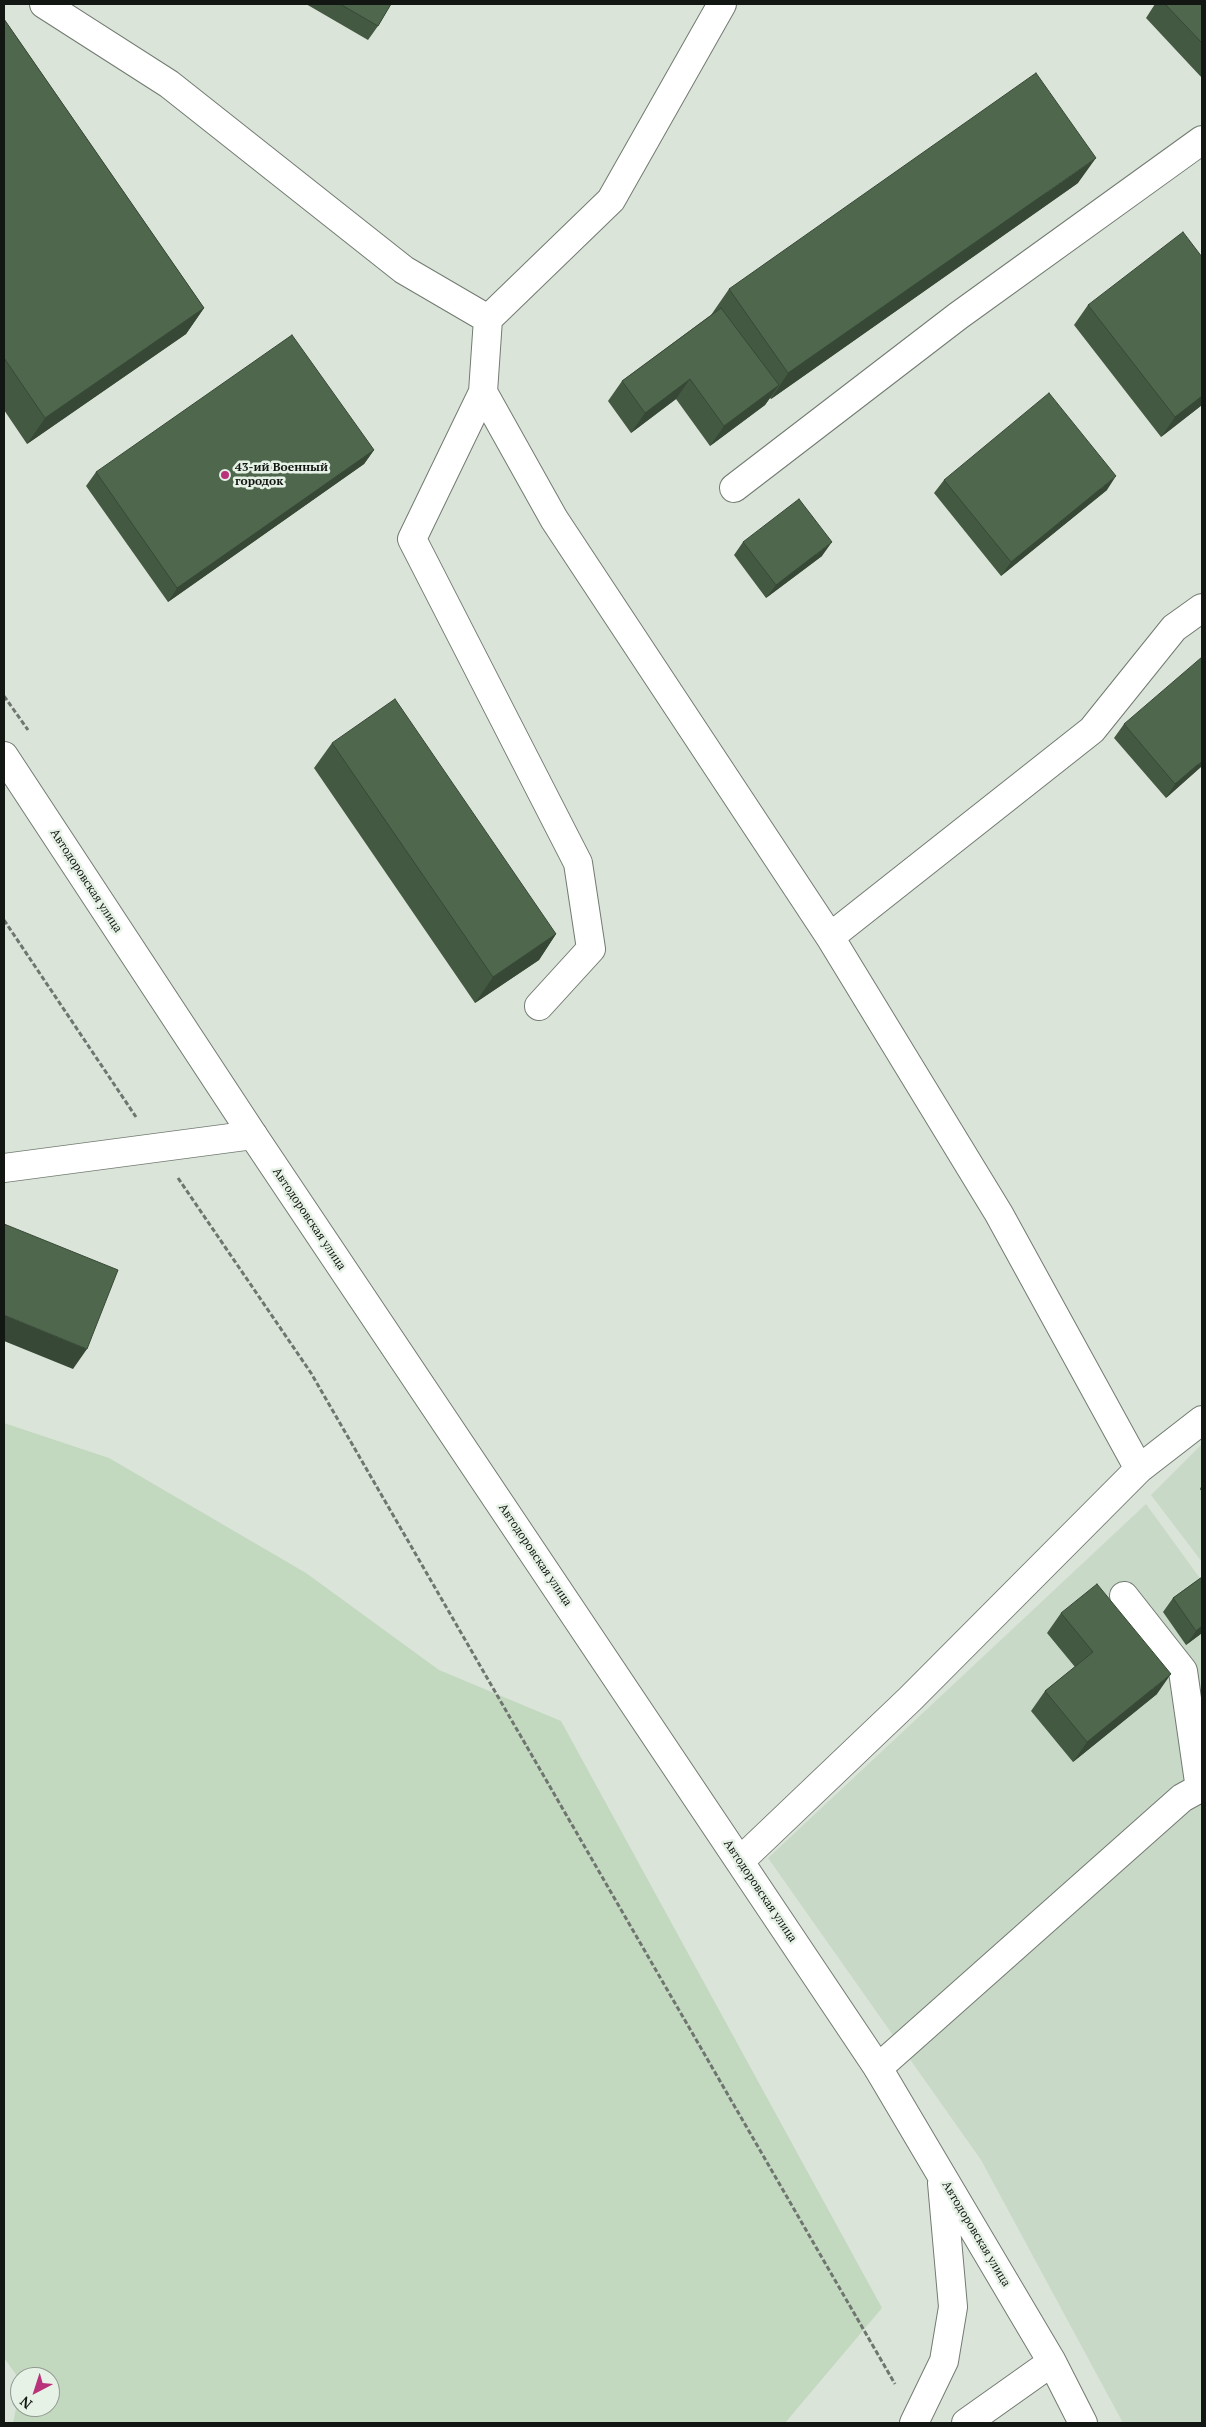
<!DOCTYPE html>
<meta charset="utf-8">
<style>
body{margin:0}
#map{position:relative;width:1206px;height:2427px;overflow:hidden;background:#dae4d9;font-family:"PT Serif",serif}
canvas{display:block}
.frame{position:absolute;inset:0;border:5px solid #131713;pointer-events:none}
.north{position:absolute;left:10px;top:2367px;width:50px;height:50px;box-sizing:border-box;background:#e7f2e6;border:1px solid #929a92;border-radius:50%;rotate:220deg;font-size:14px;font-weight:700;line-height:20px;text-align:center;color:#131713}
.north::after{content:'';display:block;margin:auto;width:18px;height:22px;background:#b83379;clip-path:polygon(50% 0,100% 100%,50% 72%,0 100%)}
</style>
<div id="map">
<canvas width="1206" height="2427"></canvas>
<div class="frame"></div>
<div class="north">N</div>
</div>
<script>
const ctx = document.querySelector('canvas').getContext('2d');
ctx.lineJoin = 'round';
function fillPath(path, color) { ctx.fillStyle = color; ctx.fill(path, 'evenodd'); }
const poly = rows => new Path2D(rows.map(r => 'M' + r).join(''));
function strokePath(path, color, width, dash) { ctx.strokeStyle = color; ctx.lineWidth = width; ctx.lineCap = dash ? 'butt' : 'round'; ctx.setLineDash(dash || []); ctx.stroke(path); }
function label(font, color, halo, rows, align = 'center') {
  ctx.font = font + ' "PT Serif",serif'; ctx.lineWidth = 5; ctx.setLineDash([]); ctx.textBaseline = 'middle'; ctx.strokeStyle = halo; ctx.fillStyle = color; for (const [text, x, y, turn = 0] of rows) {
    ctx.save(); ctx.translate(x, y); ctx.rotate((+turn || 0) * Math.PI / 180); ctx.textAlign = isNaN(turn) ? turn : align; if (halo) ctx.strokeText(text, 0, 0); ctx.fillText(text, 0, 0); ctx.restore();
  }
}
fillPath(poly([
 [1202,1444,1202,1562,1151,1495],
 [1146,1504,1202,1581,1202,2423,1123,2423,981,2160,768,1858]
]), '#c9d9c8');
fillPath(poly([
 [4,1423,109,1458,306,1573,439,1670,561,1721,882,2308,785,2423,13,2423,20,2389,20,2407,50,2407,50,2377,20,2377,20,2380,4,2358]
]), '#c2d9c0');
const minor = poly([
 [44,4,169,84,404,270,488,319,611,200,722,4],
 [488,319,483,392,554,519,830,937,999,1214,1139,1469],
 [483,392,412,539,578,863,591,949,539,1006],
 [734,488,958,316,1202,140],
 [830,937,1092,730,1174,628,1202,608],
 [4,1168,253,1135],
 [1124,1596,1183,1671,1200,1789],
 [740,1861,910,1699,1139,1469,1202,1420],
 [878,2068,1182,1798,1202,1787]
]);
const major = poly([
 [4,756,253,1135,878,2068,1052,2362,1083,2423],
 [914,2423,944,2361,953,2307,942,2183],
 [966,2423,1052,2362]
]);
strokePath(minor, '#727b71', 30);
strokePath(major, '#727b71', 30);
strokePath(poly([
 [4,696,28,730],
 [4,920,136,1117],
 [178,1178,311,1373,895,2384]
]), '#6f766f', 3, [5, 2.5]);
strokePath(minor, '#fff', 28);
strokePath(major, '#fff', 28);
fillPath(poly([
 [306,4,391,4,378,26,368,40],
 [1155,4,1202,4,1202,78,1146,18],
 [4,19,204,308,186,334,27,444,4,410],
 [1078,183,771,399,770,398,765,405,710,446,676,399,631,433,608,401,622,381,711,315,729,289],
 [1202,257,1202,405,1161,437,1074,325,1088,305],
 [374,450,364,464,168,602,86,486,96,472],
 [944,480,1107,490,1001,576,934,493],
 [743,542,822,556,766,598,734,555],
 [1124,724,1202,766,1166,798,1114,738],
 [332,743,556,934,539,960,475,1003,314,768],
 [1202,1485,1202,1492,1200,1489],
 [1202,1577,1202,1633,1186,1645,1163,1612,1173,1598],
 [1061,1613,1157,1694,1073,1762,1031,1711,1045,1691,1075,1667,1047,1633]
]), '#445942');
fillPath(poly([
 [1096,158,1078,183,771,399,788,373],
 [204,308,186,334,27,444,45,418],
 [690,379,676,399,631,433,645,413],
 [779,385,765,405,710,446,724,426],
 [1202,396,1202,405,1161,437,1175,417],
 [374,450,364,464,168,602,177,588],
 [1116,476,1107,490,1001,576,1011,562],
 [832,542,822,556,766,598,776,585],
 [1202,761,1202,766,1166,798,1175,784],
 [556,934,539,960,475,1003,493,977],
 [4,1315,87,1349,73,1369,4,1341],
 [1202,1626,1202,1633,1186,1645,1196,1631],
 [1171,1674,1157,1694,1073,1762,1087,1742]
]), '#374936');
const building = poly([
 [340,4,391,4,378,26,340,4],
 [1165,4,1202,4,1202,43,1165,4],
 [4,19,204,308,45,418,4,358,4,19],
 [1036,73,1096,158,788,373,729,289,1036,73],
 [1183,232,1202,257,1202,396,1175,417,1088,305,1183,232],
 [721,308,779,385,724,426,690,379,645,413,622,381,721,308],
 [292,335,374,450,177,588,96,472,292,335],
 [1049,393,1116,476,1011,562,944,480,1049,393],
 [799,499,832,542,776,585,743,542,799,499],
 [1202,657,1202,761,1175,784,1124,724,1202,657],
 [395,699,556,934,493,977,332,743,395,699],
 [4,1224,118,1270,87,1349,4,1315,4,1224],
 [1202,1577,1202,1626,1196,1631,1173,1598,1202,1577],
 [1097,1584,1171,1674,1087,1742,1045,1691,1093,1652,1061,1613,1097,1584]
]);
fillPath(building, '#4f684d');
strokePath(building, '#374936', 1);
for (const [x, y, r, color] of [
 [225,475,5,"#b83379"]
]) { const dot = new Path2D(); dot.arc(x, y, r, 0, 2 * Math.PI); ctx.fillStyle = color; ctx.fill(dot); strokePath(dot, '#e7f2e6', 2); }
label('bold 12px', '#131713', '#e7f2e6', [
 ["43-ий Военный",235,468],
 ["городок",235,482]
], 'left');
label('12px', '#131713', '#e7f2e6', [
 ["Автодоровская улица",86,881,57],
 ["Автодоровская улица",309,1219,56],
 ["Автодоровская улица",535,1555,56],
 ["Автодоровская улица",760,1891,56],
 ["Автодоровская улица",976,2234,59]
]);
</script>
